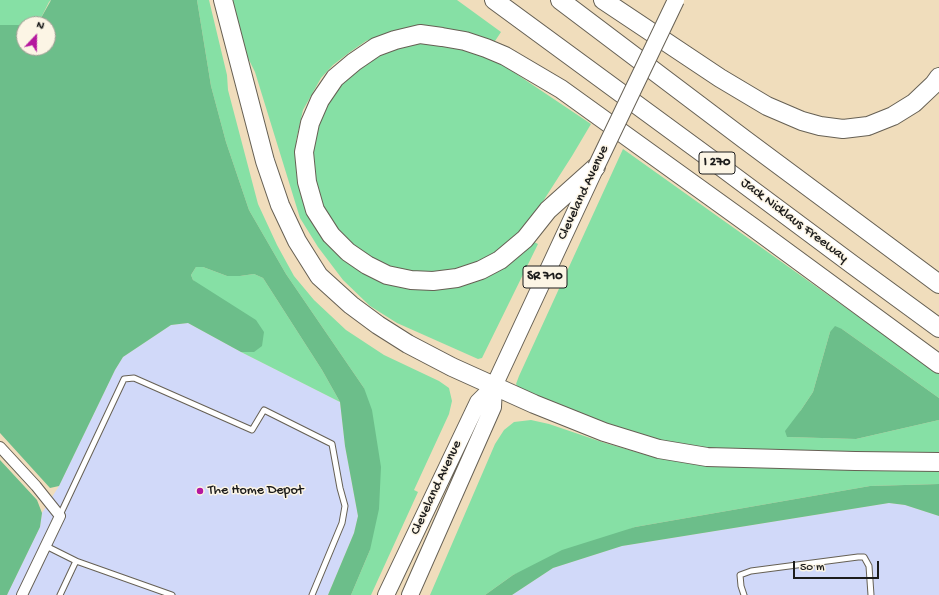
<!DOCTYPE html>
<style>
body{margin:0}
#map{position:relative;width:939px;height:595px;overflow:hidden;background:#f0ddbc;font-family:"Gochi Hand",sans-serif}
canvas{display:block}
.north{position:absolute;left:16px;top:16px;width:40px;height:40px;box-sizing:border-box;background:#fcf5e5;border:1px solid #a29e95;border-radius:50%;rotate:22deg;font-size:11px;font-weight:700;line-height:16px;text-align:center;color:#1c1c1c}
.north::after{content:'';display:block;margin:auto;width:14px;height:18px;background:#b5179e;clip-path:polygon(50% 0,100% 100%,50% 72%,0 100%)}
.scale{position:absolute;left:793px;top:561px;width:86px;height:18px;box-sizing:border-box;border:2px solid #1c1c1c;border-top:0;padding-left:5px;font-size:12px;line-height:14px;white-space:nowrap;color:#1c1c1c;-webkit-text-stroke:3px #fcf5e5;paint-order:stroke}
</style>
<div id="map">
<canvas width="939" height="595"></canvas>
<div class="north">N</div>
<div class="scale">50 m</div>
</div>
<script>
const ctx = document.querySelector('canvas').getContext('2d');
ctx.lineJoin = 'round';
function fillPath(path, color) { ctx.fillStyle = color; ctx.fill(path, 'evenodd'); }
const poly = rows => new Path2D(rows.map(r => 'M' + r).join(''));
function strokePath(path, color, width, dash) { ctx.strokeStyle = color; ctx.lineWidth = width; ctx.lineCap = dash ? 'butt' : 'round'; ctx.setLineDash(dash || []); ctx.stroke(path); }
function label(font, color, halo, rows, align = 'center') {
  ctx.font = font + ' "Gochi Hand",sans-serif'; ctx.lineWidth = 3; ctx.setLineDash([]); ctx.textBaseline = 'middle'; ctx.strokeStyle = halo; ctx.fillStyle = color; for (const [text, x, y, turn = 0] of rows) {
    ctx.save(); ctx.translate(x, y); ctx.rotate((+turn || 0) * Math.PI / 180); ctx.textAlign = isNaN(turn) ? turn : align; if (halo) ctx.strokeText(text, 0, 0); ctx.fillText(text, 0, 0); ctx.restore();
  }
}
fillPath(poly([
 [188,323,241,352,340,402,345,446,358,516,354,533,328,595,7,595,40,527,42,513,59,486,115,370,123,357,171,325],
 [889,503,905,505,939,516,939,595,512,595,553,568,622,546]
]), '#d1d9f9');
fillPath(poly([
 [0,0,51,0,49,2,41,18,30,24,24,24,24,25,0,25],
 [197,0,209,0,227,75,228,90,258,204,277,245,294,276,314,300,346,330,384,355,439,381,449,388,452,401,449,414,414,490,418,492,371,595,351,595,370,550,364,388,286,274,249,210,226,142,211,86],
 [229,0,457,0,501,32,491,47,392,32,366,41,350,52,333,65,321,78,303,110,296,141,296,171,301,196,312,221,328,243,420,286,532,241,538,244,482,358,478,359,397,323,370,306,343,280,318,247,300,218,255,72,239,40],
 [408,41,459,46,500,63,591,124,572,156,540,206,522,229,499,250,476,264,458,270,432,275,385,269,338,238,314,197,310,125,357,61],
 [623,149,939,374,939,398,842,329,830,332,813,392,801,410,787,437,856,439,939,420,939,457,738,454,661,445,520,390,516,384,519,376],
 [196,267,203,267,227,276,240,276,254,274,263,278,322,370,340,402,241,352,254,352,193,280,191,275],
 [531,420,549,424,605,443,650,456,716,466,775,467,939,471,939,484,870,486,635,527,513,575,485,595,430,595,495,444,504,430,514,422]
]), '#86e0a5');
fillPath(poly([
 [51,0,197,0,211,86,226,142,249,210,286,274,364,388,372,410,381,467,379,509,370,550,351,595,328,595,354,533,358,516,345,446,340,402,322,370,263,278,254,274,240,276,227,276,203,267,196,267,191,275,193,280,256,320,264,332,262,346,254,352,241,352,188,323,171,325,123,357,115,370,59,486,50,488,0,433,0,25,24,25,24,48,48,48,48,24,30,24,41,18,50,2],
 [835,326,842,329,939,398,939,420,856,439,787,437,785,431,801,410,813,392,830,332],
 [0,460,37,500,42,513,40,527,7,595,0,595],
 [939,484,939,516,905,505,889,503,622,546,553,568,512,595,485,595,513,575,562,550,635,527,870,486]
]), '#6cbe8a');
const lane = poly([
 [60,515,124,379,134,378,252,430,264,410,332,444,340,488,345,506,342,523,312,595],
 [46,546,76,561,60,595],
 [76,561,172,595],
 [744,595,741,586,740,575,751,571,858,557,864,557,869,566,871,595]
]);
const street = poly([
 [0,447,36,486,60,516,22,595]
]);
const primary = poly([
 [386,595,478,402,494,386,595,169],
 [410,595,493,407,494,386]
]);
const highway = poly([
 [223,0,265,161,280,205,297,241,319,276,351,305,378,325,408,344,452,367,534,404,604,432,659,449,707,457,855,461,939,462],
 [494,0,708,157,853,265,939,328],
 [560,0,744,139,939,284],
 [603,0,720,78,767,106,802,121,820,126,843,129,868,126,893,116,914,103,934,84,939,77],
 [596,167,548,210,525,239,500,260,481,270,457,278,433,281,411,280,387,275,367,265,348,252,331,235,315,210,307,182,304,152,310,123,320,100,335,78,354,62,376,47,395,40,420,34,442,37,465,41,486,48,505,56,561,89,754,228,939,364]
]);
strokePath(lane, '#666054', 7);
strokePath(street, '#666054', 12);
strokePath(primary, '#666054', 18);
strokePath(highway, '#666054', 20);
strokePath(lane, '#fff', 5);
strokePath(street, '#fff', 10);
strokePath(primary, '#fff', 16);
strokePath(highway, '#fff', 18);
const primaryBridge = poly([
 [596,167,676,0]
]);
strokePath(primaryBridge, '#666054', 18, []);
strokePath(primaryBridge, '#fff', 16);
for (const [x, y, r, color] of [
 [200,491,4,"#b5179e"]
]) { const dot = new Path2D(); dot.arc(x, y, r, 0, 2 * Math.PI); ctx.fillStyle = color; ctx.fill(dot); strokePath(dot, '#fcf5e5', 1.5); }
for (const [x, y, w] of [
 [717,163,36],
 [545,277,44]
]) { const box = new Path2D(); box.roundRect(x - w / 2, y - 11, w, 22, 3); ctx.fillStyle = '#fcf5e5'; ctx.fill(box); strokePath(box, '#1c1c1c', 1); }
label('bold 13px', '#1c1c1c', null, [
 ["I 270",717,163],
 ["SR 710",545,277]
]);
label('14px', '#1c1c1c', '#fcf5e5', [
 ["Cleveland Avenue",584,193,-65],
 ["Jack Nicklaus Freeway",794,221,37],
 ["Cleveland Avenue",437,488,-65]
]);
label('14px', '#1c1c1c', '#fcf5e5', [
 ["The Home Depot",208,491]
], 'left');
</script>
